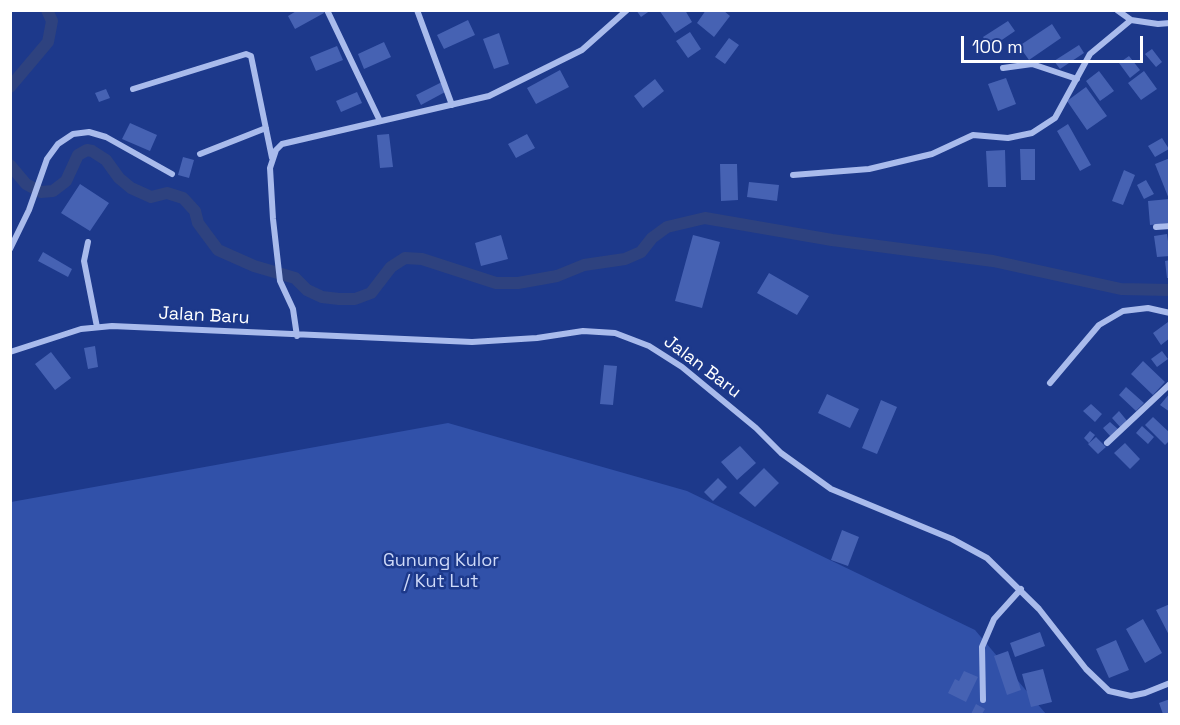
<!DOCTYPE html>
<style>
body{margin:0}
#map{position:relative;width:1180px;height:725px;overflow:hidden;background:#1d398b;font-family:"Space Grotesk",sans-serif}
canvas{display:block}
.frame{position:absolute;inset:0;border:12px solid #fff;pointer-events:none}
.scale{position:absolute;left:961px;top:36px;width:182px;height:27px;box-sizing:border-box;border:3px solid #fff;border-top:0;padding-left:8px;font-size:18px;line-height:21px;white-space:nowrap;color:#fff;-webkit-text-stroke:4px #1d398b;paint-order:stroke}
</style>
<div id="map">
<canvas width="1180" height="725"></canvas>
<div class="frame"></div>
<div class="scale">100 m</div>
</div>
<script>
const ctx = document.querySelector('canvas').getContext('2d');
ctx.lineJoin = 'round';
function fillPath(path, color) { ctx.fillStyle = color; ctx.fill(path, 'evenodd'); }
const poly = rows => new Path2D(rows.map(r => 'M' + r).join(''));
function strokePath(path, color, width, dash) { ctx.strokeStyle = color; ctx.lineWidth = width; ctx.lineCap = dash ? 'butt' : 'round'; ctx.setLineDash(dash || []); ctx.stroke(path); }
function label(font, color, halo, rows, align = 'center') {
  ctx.font = font + ' "Space Grotesk",sans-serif'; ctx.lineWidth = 5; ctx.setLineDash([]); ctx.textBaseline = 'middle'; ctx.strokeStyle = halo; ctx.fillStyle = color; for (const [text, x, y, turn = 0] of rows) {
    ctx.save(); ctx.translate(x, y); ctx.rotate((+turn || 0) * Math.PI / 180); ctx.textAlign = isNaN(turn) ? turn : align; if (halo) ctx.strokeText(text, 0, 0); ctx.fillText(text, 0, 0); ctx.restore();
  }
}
fillPath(poly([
 [448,423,687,491,975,630,1046,714,11,714,11,502]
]), '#3151a9');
strokePath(poly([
 [10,87,48,42,52,21,47,10],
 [10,165,26,184,41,192,53,191,66,181,78,155,87,150,92,151,106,160,119,178,131,188,151,197,167,193,183,198,195,211,198,223,218,250,254,266,295,278,307,290,322,297,339,299,355,299,371,293,391,267,405,258,422,259,496,283,518,283,557,276,584,265,625,259,641,252,652,238,667,227,705,218,832,240,993,261,1121,289,1170,290]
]), '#2e427f', 12);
fillPath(poly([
 [298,10,323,10,324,13,295,29,288,16],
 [636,10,651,10,641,17],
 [659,10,685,10,692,22,675,33],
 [706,10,723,10,730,16,714,37,697,23],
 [468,20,475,35,444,49,437,35],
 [1008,21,1015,31,990,48,983,37],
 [1052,24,1061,38,1029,60,1019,46],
 [690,32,701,49,688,58,676,41],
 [499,33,509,64,494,69,483,39],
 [729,38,739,45,725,64,715,57],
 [384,42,391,57,364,69,358,54],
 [1079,45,1084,53,1060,69,1054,61],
 [337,46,343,60,316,71,310,57],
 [1152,49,1162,62,1156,67,1145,54],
 [1129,56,1140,70,1130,78,1119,63],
 [560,70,569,87,536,104,527,88],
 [1099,71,1114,91,1100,101,1086,81],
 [1144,71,1157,89,1141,100,1128,83],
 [1006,78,1016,104,998,111,988,84],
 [655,79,664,91,643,108,634,96],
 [442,82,447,91,421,105,416,95],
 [1086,87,1107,116,1087,130,1067,101],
 [106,89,110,98,99,102,95,93],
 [357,92,362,103,341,112,336,101],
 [130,123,157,135,150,151,122,139],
 [1068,124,1091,165,1080,171,1057,131],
 [389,134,393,167,380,168,377,135],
 [527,134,535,148,516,158,508,144],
 [1162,138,1169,149,1155,157,1148,146],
 [1020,149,1035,149,1035,180,1021,180],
 [1005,150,1006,187,988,187,986,151],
 [183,157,194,160,189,178,178,175],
 [1170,158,1170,223,1150,225,1148,201,1169,199,1155,164],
 [720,164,737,164,738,200,721,201],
 [1124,170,1135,175,1123,205,1112,201],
 [1146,180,1154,194,1144,199,1137,185],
 [749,182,779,185,777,201,747,197],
 [80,184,109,203,90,231,61,213],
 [1167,234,1170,256,1157,257,1154,236],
 [501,235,508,259,481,266,475,243],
 [693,235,720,242,702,308,675,301],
 [43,252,72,269,68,277,38,261],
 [1170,260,1170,278,1167,278,1165,261],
 [769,273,809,296,797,315,757,293],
 [1168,322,1170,338,1161,345,1153,333],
 [95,346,98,367,88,369,84,348],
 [1162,351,1168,359,1157,367,1151,359],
 [51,352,71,378,55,390,35,364],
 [1143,361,1165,382,1153,395,1131,374],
 [604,365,617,366,613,405,600,404],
 [1126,387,1144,403,1136,411,1119,395],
 [1170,393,1170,412,1160,405],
 [827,394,859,409,850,428,818,413],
 [881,400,897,407,877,454,862,448],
 [1091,404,1102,414,1095,422,1083,411],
 [1119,411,1128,422,1121,428,1112,418],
 [1153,417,1170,433,1170,440,1165,445,1145,425],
 [1110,422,1119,430,1111,437,1103,428],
 [1142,426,1154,437,1148,444,1136,433],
 [1090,431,1095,435,1089,443,1084,438],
 [1096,437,1106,447,1098,454,1088,444],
 [1125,443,1140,459,1130,469,1114,453],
 [740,446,756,463,737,480,721,462],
 [764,468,779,483,755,507,739,493],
 [718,478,727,487,713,501,704,492],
 [842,530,859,537,848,566,831,560],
 [1170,604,1170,637,1156,610],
 [1143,619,1162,653,1145,663,1126,629],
 [1040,632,1045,646,1015,657,1010,643],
 [1116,640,1129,670,1109,678,1096,649],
 [1008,651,1021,690,1007,695,994,656],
 [1043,669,1052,702,1031,707,1022,674],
 [964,671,978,677,966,702,948,693,955,679,959,681],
 [1170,699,1170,714,1163,714,1159,703],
 [976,704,985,709,982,714,971,714]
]), '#4662b3');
strokePath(poly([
 [327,10,380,121],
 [417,10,452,105],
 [1117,10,1131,20,1158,24,1170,23],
 [1003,68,1032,64,1077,79],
 [133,89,246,54,251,56,272,158],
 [200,154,266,128],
 [793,175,869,169,932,154,973,135,1008,138,1032,133,1055,118,1090,54,1131,20],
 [1156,227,1170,226],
 [88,242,84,261,97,327],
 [10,249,29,210,47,159,58,144,73,134,89,132,106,137,172,174],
 [297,336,293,309,280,281,273,219,270,168,276,150,282,144,489,96,582,50,627,10],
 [10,352,81,329,112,326,472,342,537,338,583,331,615,333,649,346,682,367,756,428,781,453,831,489,952,539,987,558,1039,609,1086,669,1109,691,1131,696,1145,693,1170,683],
 [1050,383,1099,325,1123,311,1148,308,1170,313],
 [1107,443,1170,384],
 [983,700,982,647,994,619,1021,589]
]), '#a9bbec', 6);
label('18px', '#fff', '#1d398b', [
 ["Jalan Baru",204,316,3],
 ["Jalan Baru",702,367,37]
]);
label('18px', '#cfdaf9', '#1d398b', [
 ["Gunung Kulor",441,561],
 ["/ Kut Lut",441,582]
]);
</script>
